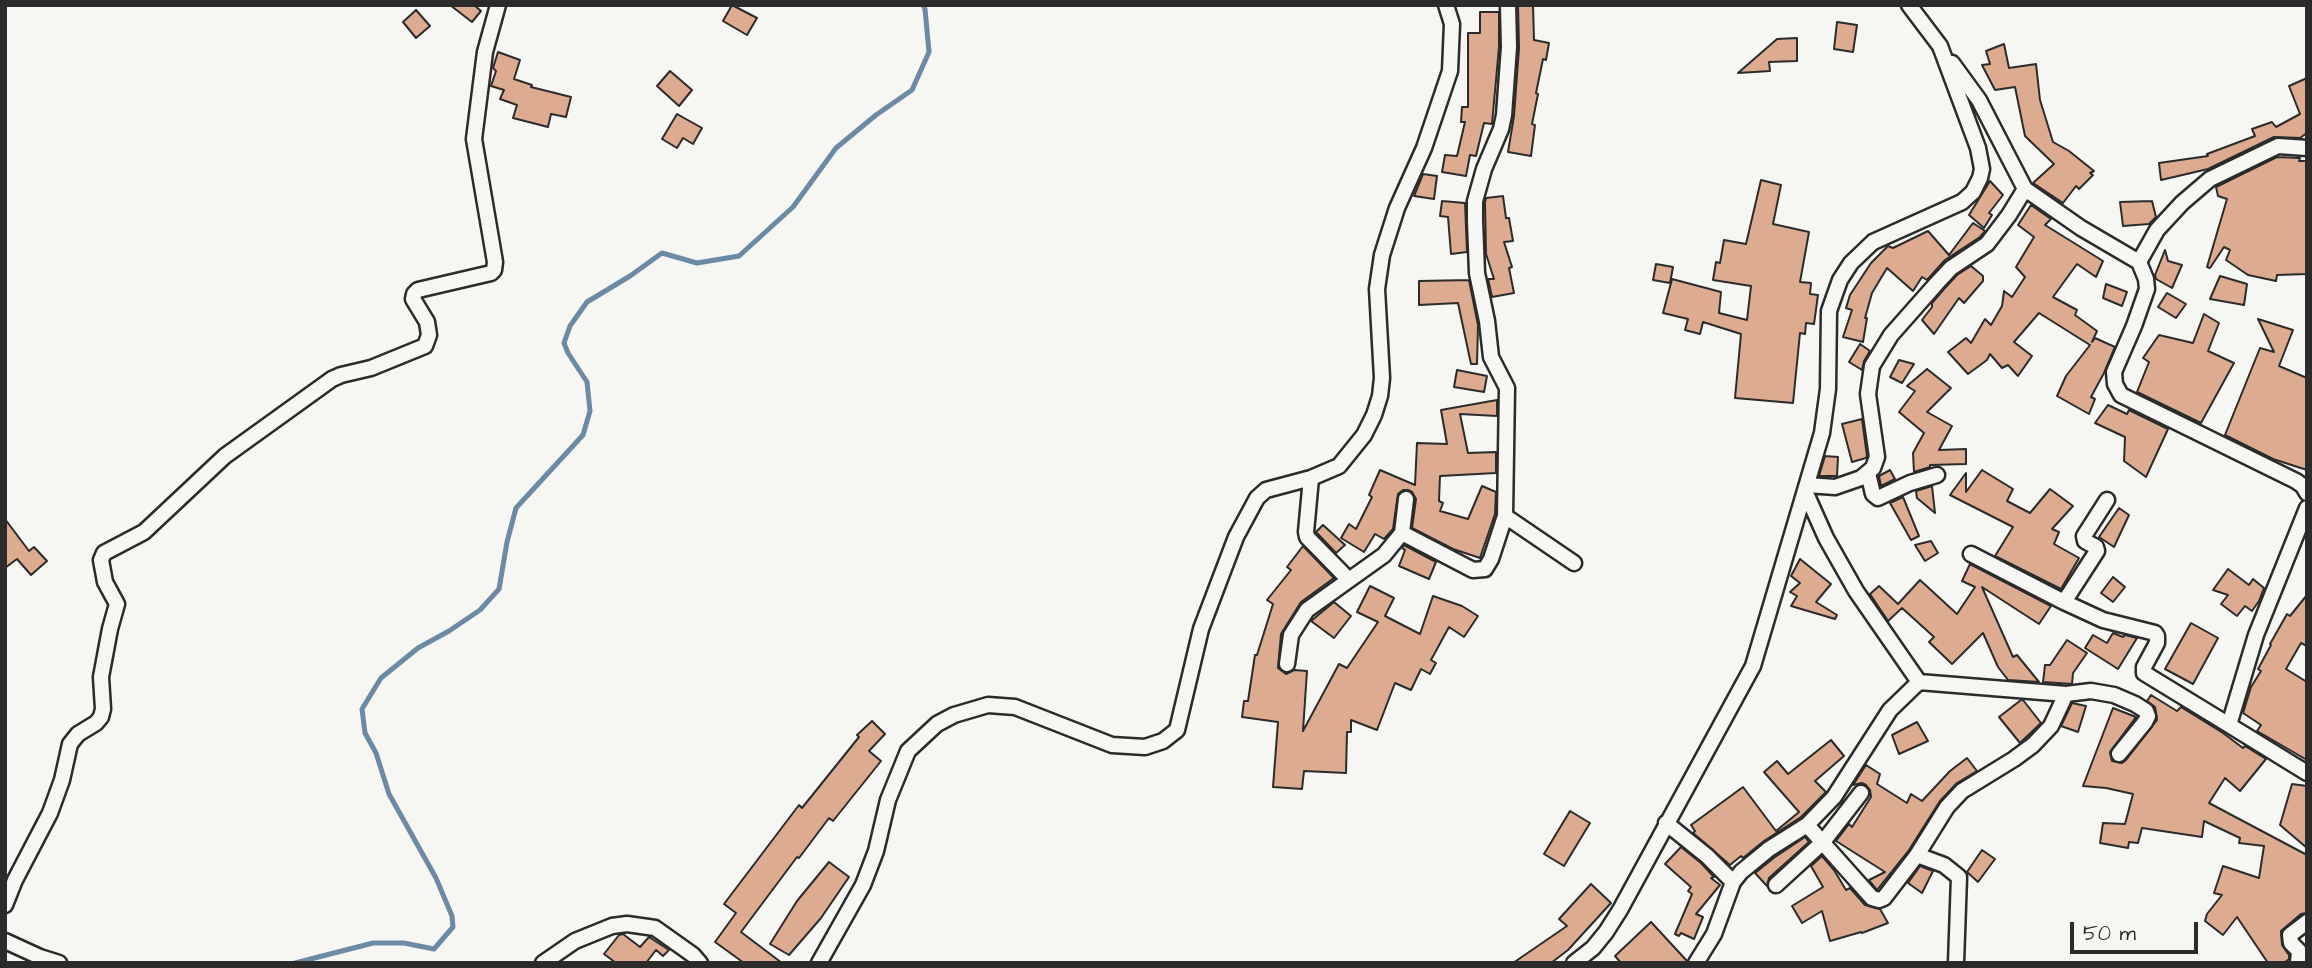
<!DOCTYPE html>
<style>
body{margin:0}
#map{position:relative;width:2312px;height:968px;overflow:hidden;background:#f6f6f2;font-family:"Architects Daughter",sans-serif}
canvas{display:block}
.frame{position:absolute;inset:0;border:7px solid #2b2b2b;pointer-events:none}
.scale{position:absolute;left:2070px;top:922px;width:128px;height:32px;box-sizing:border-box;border:4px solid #2b2b2b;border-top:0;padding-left:9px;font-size:21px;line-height:24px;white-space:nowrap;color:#2b2b2b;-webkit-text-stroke:5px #f6f6f2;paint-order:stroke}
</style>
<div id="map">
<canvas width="2312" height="968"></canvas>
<div class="frame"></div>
<div class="scale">50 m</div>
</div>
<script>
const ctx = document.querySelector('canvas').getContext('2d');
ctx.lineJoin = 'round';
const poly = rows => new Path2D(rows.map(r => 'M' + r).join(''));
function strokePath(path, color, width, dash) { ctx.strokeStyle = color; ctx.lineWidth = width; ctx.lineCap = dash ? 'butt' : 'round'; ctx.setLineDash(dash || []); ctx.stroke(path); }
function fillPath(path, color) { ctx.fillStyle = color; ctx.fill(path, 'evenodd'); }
strokePath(poly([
 [295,963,373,943,404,943,434,949,453,927,452,916,436,878,389,794,376,753,365,733,362,709,381,678,418,648,449,631,480,610,499,589,507,542,516,508,583,435,590,411,587,382,568,353,564,343,570,326,587,302,630,276,662,253,697,263,739,256,793,207,836,148,876,115,912,90,929,52,925,9,923,5]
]), '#6d8aa4', 5);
const building = poly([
 [450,5,474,5,481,11,472,22,450,5],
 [732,5,757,18,747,35,723,21,732,5],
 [1518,5,1533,5,1534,40,1549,43,1546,60,1543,59,1536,93,1538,94,1532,124,1535,125,1531,156,1508,152,1514,116,1519,48,1518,5],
 [416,10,430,26,416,38,403,22,416,10],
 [1480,12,1499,12,1499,47,1492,124,1484,123,1476,156,1470,155,1466,176,1442,172,1445,155,1457,156,1465,122,1461,122,1462,107,1468,107,1468,33,1480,33,1480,12],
 [1837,22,1857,25,1853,52,1834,49,1837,22],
 [1797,38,1797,61,1769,62,1770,71,1738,73,1777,39,1797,38],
 [2004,44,2009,68,2036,64,2040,100,2053,142,2069,151,2094,171,2090,173,2093,175,2079,189,2076,186,2063,203,2033,183,2054,164,2025,136,2015,87,1995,90,1982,65,1990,64,1986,51,2004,44],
 [498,52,520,60,514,79,532,85,531,87,571,97,566,117,551,114,548,127,513,118,517,105,500,99,504,90,491,86,496,71,493,68,498,52],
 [670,71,692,90,679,106,657,86,670,71],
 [2307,78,2307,133,2300,138,2274,137,2208,169,2161,180,2159,163,2208,156,2207,154,2255,136,2252,129,2272,122,2276,127,2300,114,2289,86,2307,78],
 [677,114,702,128,693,144,683,138,677,148,662,139,677,114],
 [2277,157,2300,158,2299,161,2307,161,2307,274,2277,275,2276,281,2248,275,2226,260,2230,250,2224,247,2210,268,2207,267,2227,199,2218,196,2216,187,2277,157],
 [1423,174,1437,176,1434,199,1414,196,1423,174],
 [1761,180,1781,185,1773,224,1809,232,1800,282,1811,283,1810,294,1818,295,1814,324,1806,323,1805,334,1800,333,1793,403,1735,398,1741,334,1703,322,1700,334,1685,330,1688,319,1663,313,1672,279,1721,292,1719,313,1747,320,1751,286,1713,280,1716,262,1720,263,1724,240,1746,244,1761,180],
 [1990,181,2003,195,1989,213,1992,215,1984,228,1969,215,1990,181],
 [1503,196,1506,218,1509,218,1513,241,1504,242,1512,267,1509,268,1514,293,1492,297,1488,279,1494,279,1486,254,1485,202,1486,198,1503,196],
 [1442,201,1465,203,1467,252,1451,254,1448,217,1440,216,1442,201],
 [2152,201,2156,217,2149,224,2123,226,2120,202,2152,201],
 [2031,205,2051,219,2045,225,2103,261,2096,277,2077,264,2053,297,2077,310,2075,315,2097,331,2092,342,2095,338,2115,347,2104,373,2091,397,2095,399,2089,414,2057,396,2066,376,2090,345,2039,313,2014,342,2032,356,2018,376,2008,365,2002,368,1990,354,1987,360,1968,374,1948,352,1966,338,1971,343,1985,319,1991,325,2002,306,2004,291,2012,297,2025,277,2016,267,2034,237,2018,225,2031,205],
 [1973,223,1985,231,1980,237,1945,260,1927,280,1922,277,1913,291,1887,268,1872,293,1865,318,1867,318,1863,342,1843,337,1852,310,1846,308,1850,295,1871,263,1888,246,1893,248,1928,231,1949,255,1973,223],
 [2165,250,2168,261,2182,265,2172,288,2156,279,2155,275,2165,250],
 [1656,264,1673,267,1670,283,1653,280,1656,264],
 [1971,266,1983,276,1983,281,1964,303,1959,298,1934,334,1922,320,1932,307,1932,303,1944,289,1957,275,1971,266],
 [2220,276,2247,284,2244,305,2210,299,2220,276],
 [1469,280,1478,325,1477,364,1471,364,1458,303,1419,305,1419,281,1469,280],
 [2106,284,2127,292,2122,306,2103,298,2106,284],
 [2167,293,2186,304,2176,318,2158,307,2167,293],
 [2204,314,2219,323,2208,351,2234,363,2201,423,2137,392,2149,362,2143,358,2159,335,2193,343,2204,314],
 [2258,319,2293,330,2279,366,2307,378,2307,470,2273,459,2225,435,2260,348,2274,352,2258,319],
 [1860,344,1870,351,1864,361,1862,370,1849,362,1860,344],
 [1899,360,1914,364,1902,383,1890,377,1899,360],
 [1927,369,1951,388,1927,412,1952,426,1939,450,1966,449,1966,464,1930,465,1930,467,1914,472,1913,453,1924,433,1899,412,1915,391,1907,386,1927,369],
 [1457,370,1487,376,1484,392,1454,387,1457,370],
 [1497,400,1497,416,1460,414,1468,453,1496,452,1496,473,1440,476,1439,501,1443,503,1440,511,1468,519,1482,486,1496,492,1495,514,1480,558,1453,549,1412,528,1416,499,1412,492,1408,490,1403,490,1398,494,1393,529,1384,539,1375,534,1364,552,1341,538,1349,524,1356,529,1372,497,1369,495,1380,470,1415,485,1417,443,1447,444,1441,410,1497,400],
 [2108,405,2127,414,2129,410,2168,429,2146,477,2124,461,2125,437,2095,423,2108,405],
 [1862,419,1867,456,1866,458,1852,462,1842,424,1862,419],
 [1825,456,1838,457,1837,476,1819,476,1825,456],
 [1890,470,1895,479,1881,486,1879,476,1890,470],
 [1982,470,2013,489,2007,501,2030,513,2050,489,2073,506,2052,529,2059,532,2054,544,2079,558,2061,589,1995,556,2013,527,1950,495,1966,473,1966,492,1982,470],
 [1932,486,1935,513,1917,498,1916,491,1932,486],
 [1903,497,1919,536,1911,540,1890,503,1903,497],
 [2119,508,2129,515,2114,547,2099,537,2119,508],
 [5,519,29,551,34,547,47,561,31,575,17,559,5,568,5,519],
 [1323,525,1345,545,1336,553,1316,532,1323,525],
 [1931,541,1938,553,1925,561,1915,545,1931,541],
 [1404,545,1436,562,1429,579,1399,566,1405,550,1402,548,1404,545],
 [1303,546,1334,578,1301,602,1281,634,1278,668,1286,674,1294,670,1307,671,1303,731,1339,664,1347,668,1378,622,1357,612,1370,586,1394,598,1385,616,1420,634,1433,596,1462,606,1478,616,1464,637,1449,627,1431,660,1436,663,1430,674,1421,669,1411,690,1395,683,1377,730,1351,720,1351,732,1347,732,1346,773,1304,771,1302,789,1273,787,1278,722,1242,717,1244,701,1248,701,1255,655,1257,655,1273,604,1267,600,1291,570,1287,567,1303,546],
 [1800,559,1831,584,1816,602,1837,615,1835,619,1791,606,1797,596,1790,592,1800,583,1791,576,1800,559],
 [1970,564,2051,606,2039,624,1982,587,2013,657,2017,655,2039,682,2008,680,1998,667,1983,633,1952,664,1929,642,1934,637,1902,608,1888,621,1870,594,1879,586,1898,604,1920,580,1957,614,1975,587,1962,581,1970,564],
 [2228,569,2249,585,2253,579,2264,588,2259,601,2252,611,2245,606,2237,616,2221,604,2228,595,2213,590,2228,569],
 [2113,577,2125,587,2113,602,2101,593,2113,577],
 [2307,595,2307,646,2301,643,2286,669,2307,682,2307,760,2257,731,2261,725,2243,713,2251,687,2261,671,2258,669,2271,645,2270,644,2287,614,2290,616,2307,595],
 [1334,602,1351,616,1334,638,1311,621,1334,602],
 [2191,623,2218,638,2193,684,2165,669,2191,623],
 [2113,633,2123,637,2125,635,2137,638,2118,669,2085,648,2093,635,2107,643,2113,633],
 [2067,640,2087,653,2073,673,2072,684,2043,682,2045,665,2050,665,2067,640],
 [2151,695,2177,711,2181,707,2223,733,2243,748,2245,746,2266,759,2240,791,2225,778,2209,803,2307,855,2307,913,2301,914,2281,931,2282,945,2289,955,2289,959,2284,963,2268,963,2237,917,2223,935,2205,921,2207,914,2222,895,2214,893,2223,866,2259,878,2264,846,2239,843,2240,838,2204,821,2202,837,2142,828,2138,843,2129,842,2128,848,2100,843,2103,823,2125,824,2133,794,2106,788,2083,786,2113,708,2136,717,2110,752,2112,761,2122,763,2126,760,2157,720,2155,707,2147,701,2151,695],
 [2021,700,2023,700,2041,723,2020,743,1999,717,2021,700],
 [2072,703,2086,706,2078,732,2061,726,2072,703],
 [872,721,885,734,869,751,881,761,833,821,829,818,799,858,797,857,741,932,782,963,744,963,715,942,736,913,724,904,799,805,802,808,859,737,857,735,872,721],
 [1917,722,1928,741,1899,754,1892,735,1917,722],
 [1831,740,1844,756,1815,781,1826,792,1801,817,1764,841,1743,858,1741,856,1730,865,1693,833,1695,831,1691,825,1743,787,1776,831,1799,812,1764,772,1777,761,1788,774,1831,740],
 [1967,758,1977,771,1957,783,1940,801,1909,850,1877,890,1869,880,1885,872,1836,841,1849,824,1852,827,1871,797,1870,790,1866,785,1862,783,1853,785,1866,765,1880,774,1877,784,1907,803,1911,794,1922,801,1950,771,1967,758],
 [2292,784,2307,786,2307,848,2280,825,2292,784],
 [1570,811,1590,823,1564,866,1544,854,1570,811],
 [1805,837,1809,842,1769,878,1767,886,1755,873,1775,857,1805,837],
 [1681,847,1701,863,1714,877,1711,878,1720,885,1696,914,1703,917,1694,939,1681,933,1679,936,1675,934,1692,894,1688,891,1691,887,1665,864,1681,847],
 [1982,850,1995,859,1978,882,1967,872,1982,850],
 [1822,856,1834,870,1846,890,1850,888,1865,905,1880,909,1888,923,1862,933,1861,932,1830,941,1822,911,1802,923,1792,906,1823,887,1811,866,1822,856],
 [829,862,849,877,821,918,789,955,770,944,797,901,829,862],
 [1920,866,1933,871,1922,893,1908,883,1920,866],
 [1591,884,1611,903,1568,950,1551,963,1513,963,1567,926,1559,919,1591,884],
 [1651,922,1687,961,1686,963,1621,963,1615,956,1651,922],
 [623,934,640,947,649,937,669,950,663,956,656,950,646,963,616,963,604,954,619,935,623,934]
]);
fillPath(building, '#ddab90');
strokePath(building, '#2b2b2b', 2);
const street = poly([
 [1952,63,1979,100,2025,189,2081,228,2139,262,2146,279,2147,289,2134,326,2114,372,2115,384,2121,395,2296,481,2303,486,2307,493],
 [2139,262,2157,230,2182,203,2210,179,2278,146,2307,148],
 [1868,473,1873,494,1878,498,1910,483,1937,475],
 [1311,478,1306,532,1307,537,1349,580],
 [1807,485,1835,487,1861,478,1873,468,1877,457,1868,394,1872,366,1891,335,1937,283,1951,268,1987,244,2009,215,2025,189],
 [1805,491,1826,538,1856,591,1919,682],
 [2107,500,2084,536,2085,541,2096,547,2097,551,2064,602,2103,620,2155,633,2157,636,2157,643,2144,667,2144,673,2229,725],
 [2307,508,2256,635,2229,725,2307,773],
 [1505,516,1574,563],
 [1402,533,1406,499],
 [1971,554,2064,602],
 [1287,664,1291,635,1307,610,1384,555,1402,533,1473,570,1485,569,1491,559,1505,516,1507,388,1491,357,1487,321,1477,273,1475,221,1475,201,1484,169,1501,129,1504,115,1509,47,1508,5],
 [1666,823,1707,856,1733,882,1741,872,1769,849,1807,825,1834,797,1890,710,1919,682,2066,694],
 [1807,825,1872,898,1879,900,1884,898,1917,855,1947,807,1962,791,2014,759,2033,745,2051,726,2066,694,2091,691,2114,695,2135,704,2146,711,2148,716,2145,722,2119,754],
 [1917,855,1944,865,1959,877,1956,963],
 [1776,885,1823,842,1861,793],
 [5,905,15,880,50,813,62,780,70,744,78,734,96,723,101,717,103,709,101,677,110,629,117,604,105,582,101,560,104,553,144,532,225,456,332,379,341,375,371,368,425,346,429,335,427,322,413,299,414,294,418,290,491,273,494,270,495,262,474,139,485,52,498,5],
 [5,941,40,957,59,963],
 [543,963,575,941,612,926,627,924,655,928,693,955,700,963],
 [819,963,863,885,876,851,888,800,908,751,937,724,954,715,988,705,1015,707,1112,745,1145,747,1163,741,1177,730,1201,629,1236,537,1257,498,1266,490,1311,478,1339,466,1364,435,1374,415,1380,396,1382,378,1377,289,1382,255,1397,208,1424,148,1450,71,1452,24,1446,5],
 [1574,963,1593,948,1606,932,1620,910,1753,666,1822,433,1828,389,1829,311,1840,280,1851,263,1873,242,1962,202,1973,192,1980,178,1982,169,1978,148,1940,46,1909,5],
 [1696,963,1714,934,1733,882],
 [2298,963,2299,951,2291,943,2290,935,2307,922]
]);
strokePath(street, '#2b2b2b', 19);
strokePath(street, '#f6f6f2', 14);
</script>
